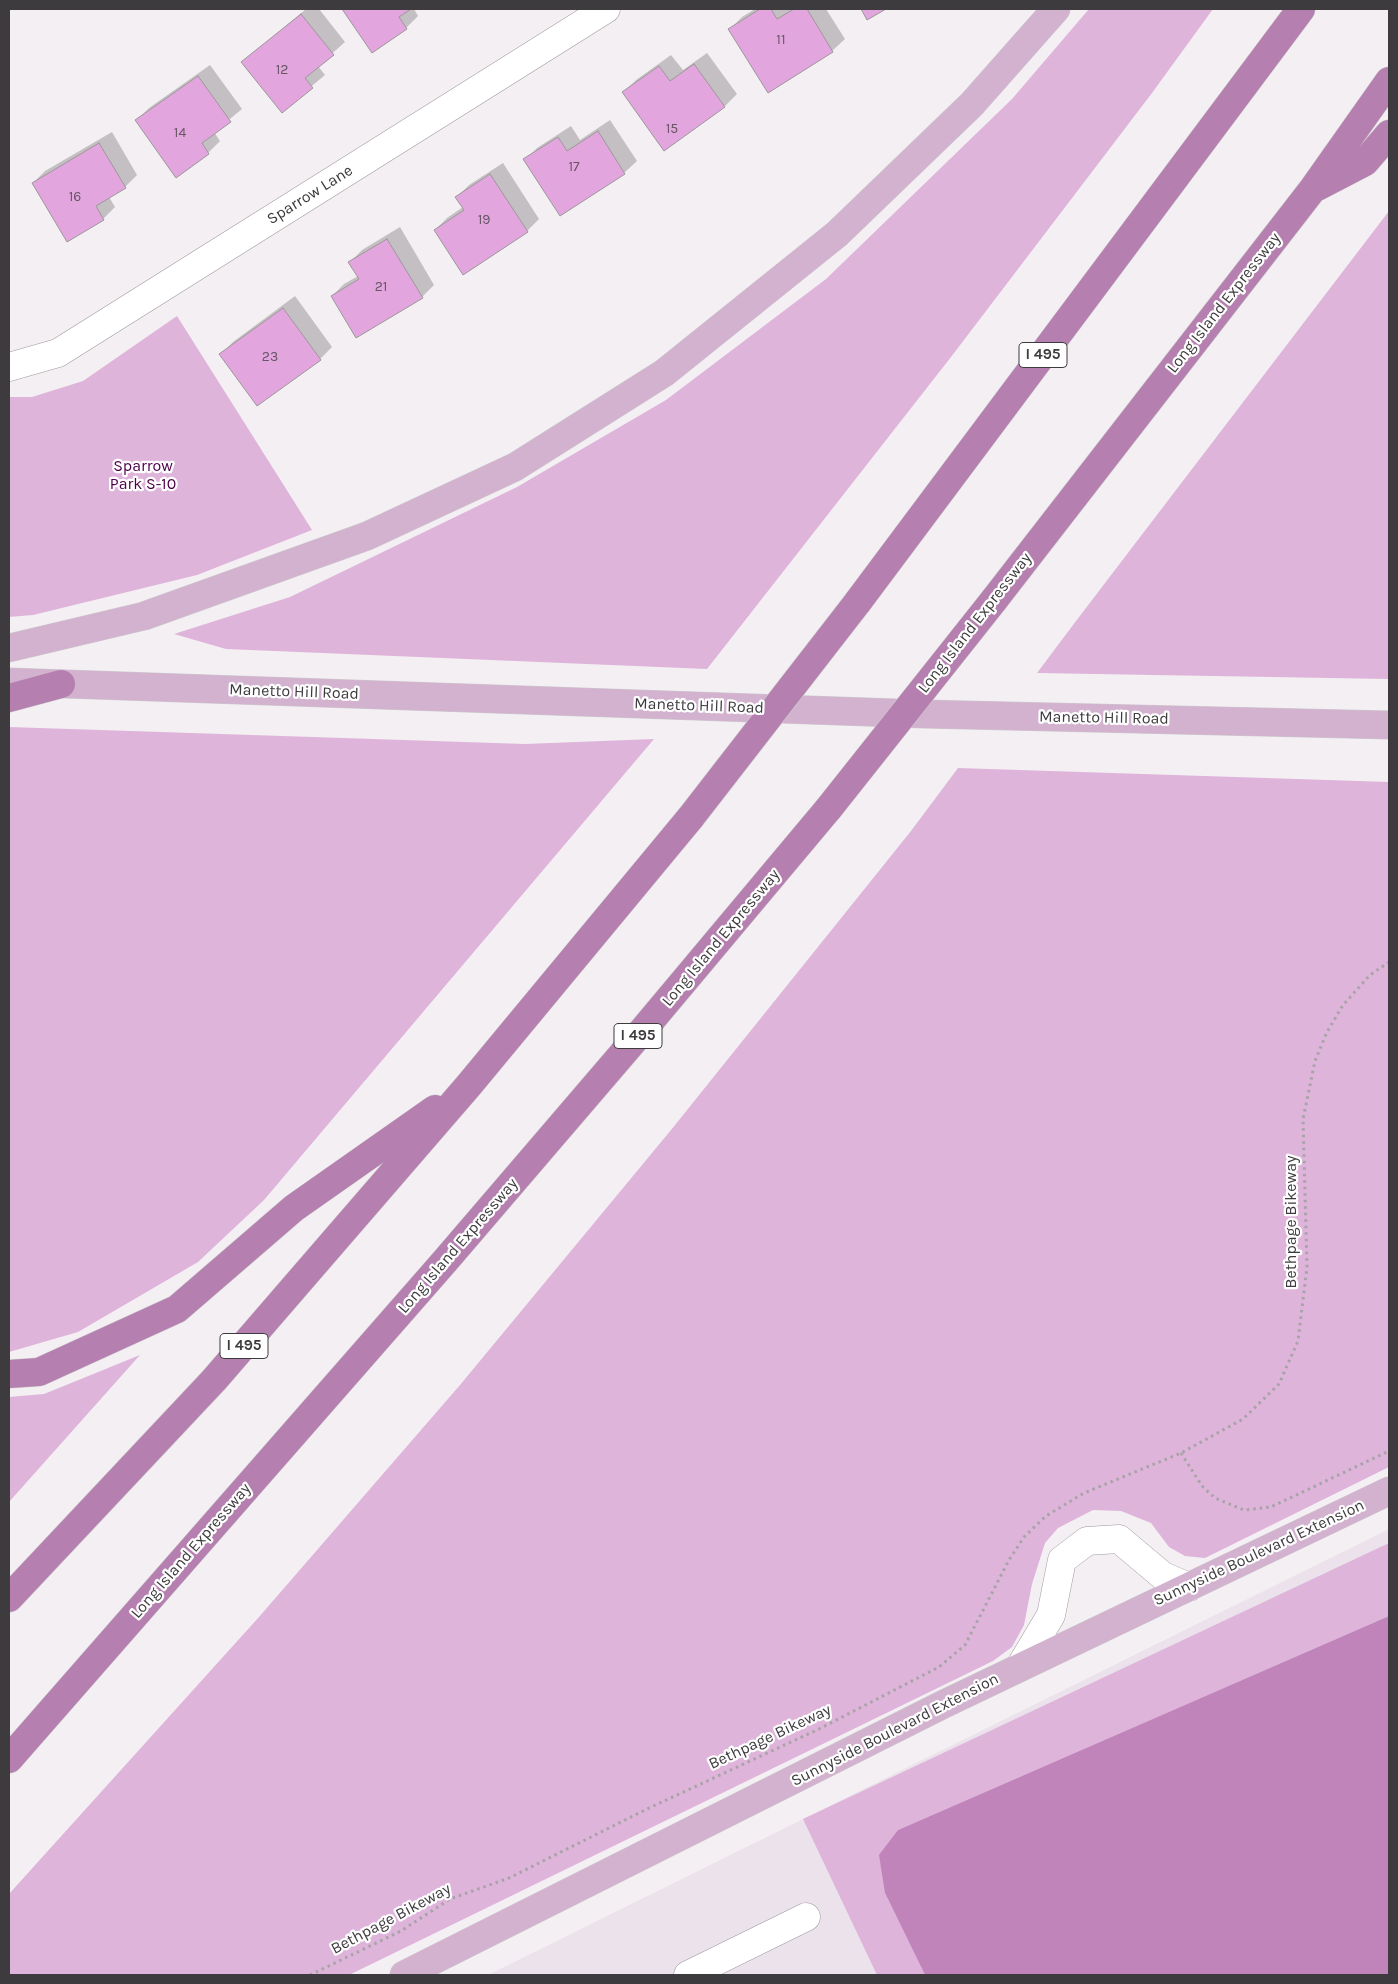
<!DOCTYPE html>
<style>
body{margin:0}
#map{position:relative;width:1398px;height:1984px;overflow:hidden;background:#f4eff3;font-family:Karla,sans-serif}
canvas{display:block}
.frame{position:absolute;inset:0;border:10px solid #3d3b3d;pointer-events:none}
</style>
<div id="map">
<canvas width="1398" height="1984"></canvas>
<div class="frame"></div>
</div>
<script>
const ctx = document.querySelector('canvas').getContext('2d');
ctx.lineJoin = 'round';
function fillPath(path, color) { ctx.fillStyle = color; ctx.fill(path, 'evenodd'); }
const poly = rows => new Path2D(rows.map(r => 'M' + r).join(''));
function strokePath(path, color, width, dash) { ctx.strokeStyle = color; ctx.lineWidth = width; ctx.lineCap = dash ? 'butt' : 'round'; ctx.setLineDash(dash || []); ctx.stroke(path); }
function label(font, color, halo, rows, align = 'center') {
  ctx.font = font + ' Karla,sans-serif'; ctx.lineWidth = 4.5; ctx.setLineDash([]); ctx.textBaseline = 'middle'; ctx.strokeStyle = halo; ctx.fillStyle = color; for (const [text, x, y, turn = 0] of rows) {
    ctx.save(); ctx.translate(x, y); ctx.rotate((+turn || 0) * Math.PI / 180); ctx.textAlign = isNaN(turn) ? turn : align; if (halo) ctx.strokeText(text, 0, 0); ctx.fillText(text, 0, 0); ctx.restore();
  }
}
fillPath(poly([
 [1389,1529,1389,1975,488,1975,803,1819]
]), '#ece2eb');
fillPath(poly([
 [1089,9,1213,9,1152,93,951,357,707,669,226,649,174,634,290,597,517,487,666,400,826,279,1012,99],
 [1389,211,1389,679,1037,673,1076,621],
 [177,316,312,530,197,575,33,615,9,617,9,397,32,397,83,381],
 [9,727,525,744,654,739,264,1200,198,1262,78,1332,9,1352],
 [958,768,1389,782,1389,1467,1205,1558,1185,1556,1169,1547,1151,1523,1121,1511,1093,1510,1058,1528,1045,1543,1032,1584,1024,1625,1012,1647,993,1661,349,1975,9,1975,9,1894,259,1617,460,1385,671,1130,911,831],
 [140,1355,9,1502,9,1397,44,1394],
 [1389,1543,1389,1616,898,1830,885,1893,925,1975,877,1975,803,1819]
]), '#deb4da');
fillPath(poly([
 [1389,1616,1389,1975,925,1975,885,1893,879,1855,898,1830]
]), '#c084bb');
fillPath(poly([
 [306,9,319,9,345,42,318,66,325,75,282,111,243,62],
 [344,9,414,9,418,16,406,28,373,51],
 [755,9,826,9,845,39,832,51,768,91,730,29,742,17],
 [707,53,737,94,725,106,664,149,624,92,636,80,671,55,683,70],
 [210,65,242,109,214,132,220,141,208,153,137,120,149,108],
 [610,120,637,161,624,173,560,215,525,160,537,148,571,126,580,140],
 [112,132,137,175,125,187,109,197,115,207,103,219,33,183,45,171],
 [503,163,539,219,527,231,435,230,447,218,463,207,457,197,469,185],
 [400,227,434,285,422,297,332,296,344,284,358,276,350,262,362,250],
 [295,296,332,347,320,359,221,354,233,342]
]), '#0003');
const building = poly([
 [342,9,411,9,399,17,407,29,372,53,342,9],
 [760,9,771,9,777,19,794,9,807,9,833,52,768,93,728,29,760,9],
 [861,9,886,9,867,20,861,9],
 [301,14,334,55,305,78,313,88,282,113,241,62,301,14],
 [694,64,725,107,664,151,622,92,659,66,670,81,694,64],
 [198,76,231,122,202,143,209,154,176,178,135,120,198,76],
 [598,131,625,174,560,216,523,159,558,137,567,151,598,131],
 [99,143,126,188,96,206,104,220,67,242,32,183,99,143],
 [490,174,528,232,463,275,434,230,464,210,455,197,490,174],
 [387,239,423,298,356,338,331,296,359,279,348,262,387,239],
 [283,308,321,360,257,406,219,354,283,308]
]);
fillPath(building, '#e3a5dd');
strokePath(building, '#9b969a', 1);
const minor = poly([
 [9,367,58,353,606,9],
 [1020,1667,1051,1615,1062,1560,1087,1541,1119,1539,1163,1576,1189,1587],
 [688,1975,806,1917]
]);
const major = poly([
 [9,648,144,616,367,536,515,467,664,373,837,234,972,104,1056,9],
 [9,682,924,714,1389,725],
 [404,1975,944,1704,1389,1491]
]);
const highway = poly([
 [1317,187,1365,162,1389,134],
 [994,600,1312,190,1389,81],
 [857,603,1301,9],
 [9,698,61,684],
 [9,1374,39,1372,177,1309,294,1208,435,1109],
 [9,1598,214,1380,469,1085,691,817],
 [9,1759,445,1261,643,1030,829,808]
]);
strokePath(minor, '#9d989d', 29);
strokePath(major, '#cdcccd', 29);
strokePath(highway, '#cdcccd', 29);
strokePath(poly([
 [1181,1453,1202,1486,1215,1498,1244,1510,1271,1507,1389,1451],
 [310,1975,401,1931,450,1899,509,1878,649,1808,819,1729,939,1667,965,1645,1009,1560,1024,1537,1046,1516,1084,1493,1181,1453,1243,1419,1279,1384,1298,1341,1307,1267,1303,1119,1315,1061,1327,1032,1343,1005,1370,975,1389,962]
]), '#a7a3a7', 3, [2.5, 4]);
strokePath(minor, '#fff', 28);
strokePath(major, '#d3b2d0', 28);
strokePath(highway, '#b57fb0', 28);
const highwayBridge = poly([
 [829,808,994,600],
 [691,817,857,603]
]);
strokePath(highwayBridge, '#cdcccd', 29, []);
strokePath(highwayBridge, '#b57fb0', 28);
label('14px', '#665665', null, [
 ["11",781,40],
 ["12",282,70],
 ["15",672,129],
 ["14",180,133],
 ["17",574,167],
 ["16",75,197],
 ["19",484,220],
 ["21",381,287],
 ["23",270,357]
]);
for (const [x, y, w] of [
 [1043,355,48],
 [638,1036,48],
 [244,1346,48]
]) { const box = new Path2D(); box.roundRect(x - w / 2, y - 12.5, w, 25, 4); ctx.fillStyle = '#fffeff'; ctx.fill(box); strokePath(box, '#3d3b3d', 1); }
label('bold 15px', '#3d3b3d', null, [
 ["I 495",1043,355],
 ["I 495",638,1036],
 ["I 495",244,1346]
]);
label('16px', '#3d3b3d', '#fffeff', [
 ["Sparrow Lane",310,195,-32],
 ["Long Island Expressway",1224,303,-52],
 ["Long Island Expressway",975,623,-52],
 ["Manetto Hill Road",294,692,2],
 ["Manetto Hill Road",699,706,2],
 ["Manetto Hill Road",1104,718,1],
 ["Long Island Expressway",721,938,-50],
 ["Bethpage Bikeway",1291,1222,-90],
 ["Long Island Expressway",458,1246,-49],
 ["Long Island Expressway",191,1551,-49],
 ["Sunnyside Boulevard Extension",1259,1553,-25],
 ["Sunnyside Boulevard Extension",895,1730,-27],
 ["Bethpage Bikeway",770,1737,-25],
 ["Bethpage Bikeway",391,1919,-28]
]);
label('16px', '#4d004a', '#fffeff', [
 ["Sparrow",143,466],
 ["Park S-10",143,484]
]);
</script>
